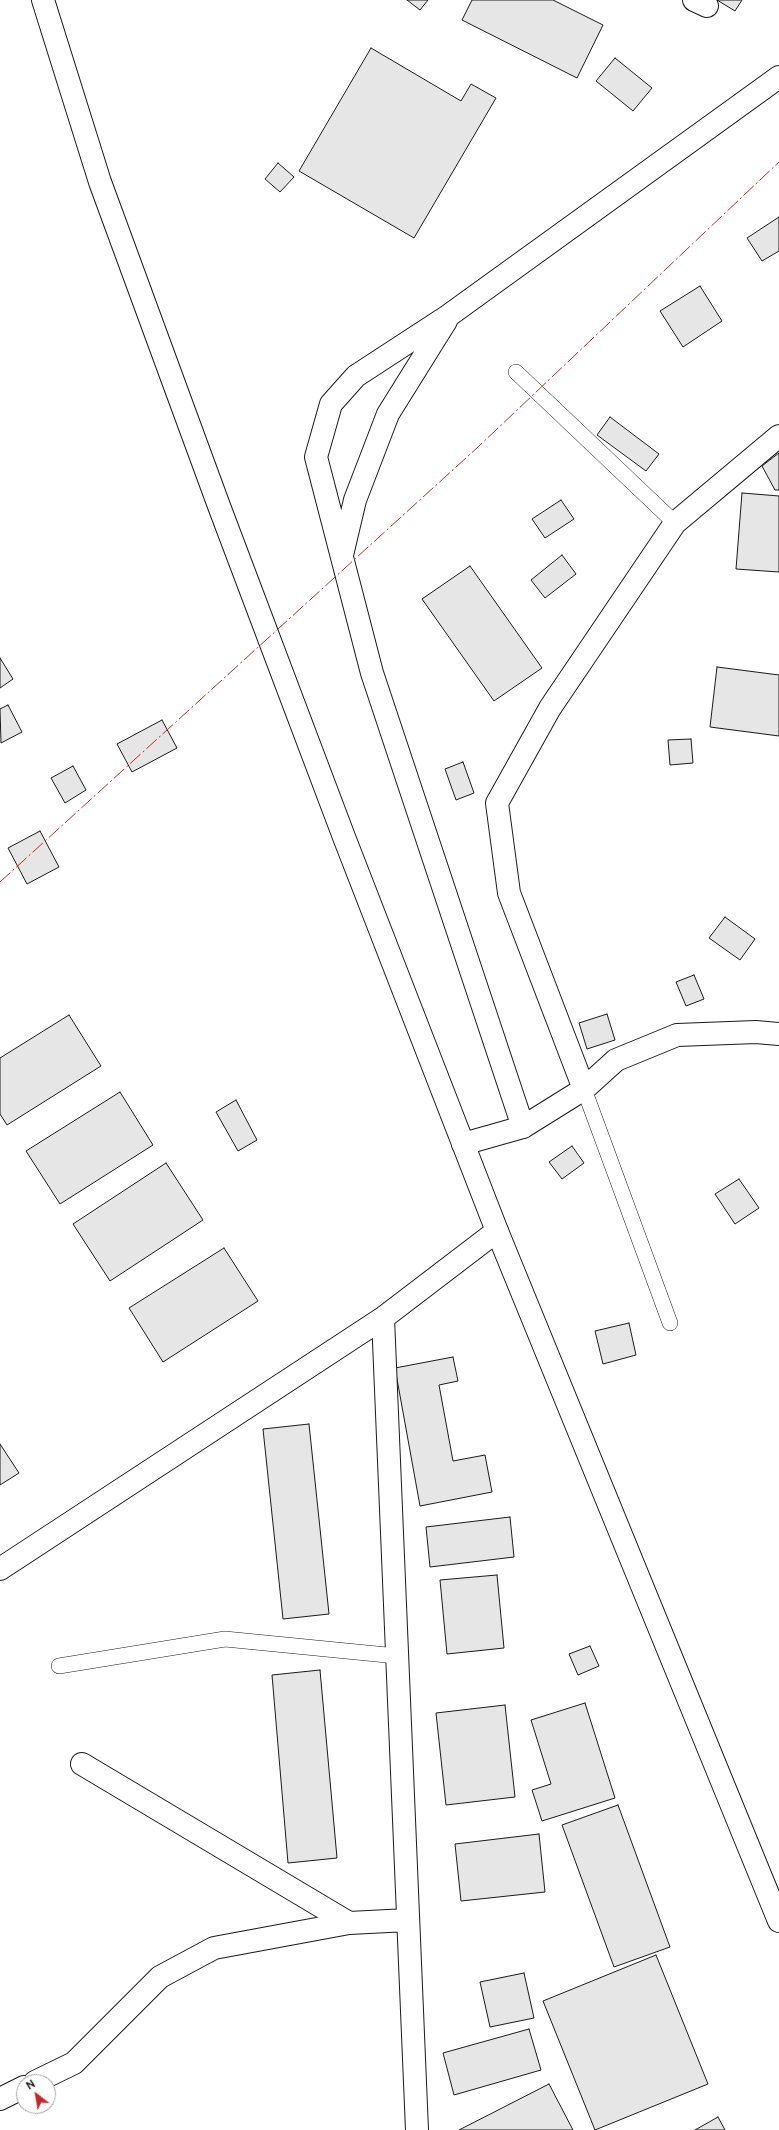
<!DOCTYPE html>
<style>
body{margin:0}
#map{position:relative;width:779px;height:2130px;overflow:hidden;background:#fff;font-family:Ubuntu,sans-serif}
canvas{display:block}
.north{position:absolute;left:16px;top:2074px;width:40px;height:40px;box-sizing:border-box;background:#fff;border:1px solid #a3a3a3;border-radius:50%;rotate:329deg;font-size:11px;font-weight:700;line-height:16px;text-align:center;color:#1a1a1a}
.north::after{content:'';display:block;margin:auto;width:14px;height:18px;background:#c62828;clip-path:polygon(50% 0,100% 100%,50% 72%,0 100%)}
</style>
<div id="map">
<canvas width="779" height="2130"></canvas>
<div class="north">N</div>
</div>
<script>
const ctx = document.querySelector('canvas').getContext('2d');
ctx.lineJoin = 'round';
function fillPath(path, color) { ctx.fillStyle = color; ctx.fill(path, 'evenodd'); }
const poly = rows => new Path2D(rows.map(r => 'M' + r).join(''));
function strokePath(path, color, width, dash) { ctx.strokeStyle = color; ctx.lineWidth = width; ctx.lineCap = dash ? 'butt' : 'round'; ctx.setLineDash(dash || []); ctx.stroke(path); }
const building = poly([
 [407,0,428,0,420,10,407,0],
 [472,0,553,0,603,25,577,78,462,20,472,0],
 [717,0,742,0,735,11,717,0],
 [371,48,461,101,471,84,496,98,414,238,299,171,371,48],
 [615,58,652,88,633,111,596,81,615,58],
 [278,163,294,177,280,192,265,179,278,163],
 [779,217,779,251,762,261,747,238,779,217],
 [700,286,722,321,683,347,660,311,700,286],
 [610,417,659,454,646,471,597,435,610,417],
 [779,453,779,490,775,490,762,466,779,453],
 [742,493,779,496,779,572,736,569,742,493],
 [561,500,574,519,545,538,532,519,561,500],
 [562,555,576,574,545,598,531,580,562,555],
 [470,566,542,668,494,701,422,599,470,566],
 [0,658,13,679,0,688,0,658],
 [717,667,779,675,779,736,710,727,717,667],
 [8,705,22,732,1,743,0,709,8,705],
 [162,720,177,748,132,772,117,744,162,720],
 [691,739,693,763,670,765,668,740,691,739],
 [463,762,474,793,456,800,445,769,463,762],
 [73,766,86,790,65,803,51,778,73,766],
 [40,831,59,867,27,884,8,848,40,831],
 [725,917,755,939,740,960,709,938,725,917],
 [694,975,704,999,686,1006,676,982,694,975],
 [607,1014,615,1040,587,1049,579,1023,607,1014],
 [69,1015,101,1066,7,1125,0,1114,0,1058,69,1015],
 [120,1092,153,1145,60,1204,26,1151,120,1092],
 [236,1100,257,1140,238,1151,216,1112,236,1100],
 [572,1146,584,1163,562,1179,549,1162,572,1146],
 [166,1163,203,1220,110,1281,73,1224,166,1163],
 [739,1179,759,1208,735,1224,715,1194,739,1179],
 [224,1248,258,1301,163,1362,129,1308,224,1248],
 [629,1323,636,1355,603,1364,595,1331,629,1323],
 [453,1357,458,1381,439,1385,453,1461,485,1455,492,1492,420,1506,395,1368,453,1357],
 [309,1424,329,1614,283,1619,263,1429,309,1424],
 [0,1444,19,1473,0,1485,0,1444],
 [510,1517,514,1557,430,1567,426,1527,510,1517],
 [497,1575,504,1648,447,1654,440,1580,497,1575],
 [590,1646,599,1666,578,1675,569,1654,590,1646],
 [320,1670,337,1858,288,1863,272,1675,320,1670],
 [585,1703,615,1798,542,1821,532,1790,551,1784,531,1720,585,1703],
 [505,1705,515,1797,446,1805,436,1713,505,1705],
 [618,1805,670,1947,614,1967,562,1825,618,1805],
 [539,1834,545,1892,461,1901,455,1844,539,1834],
 [656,1955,708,2084,595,2130,543,2001,656,1955],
 [524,1973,534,2018,490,2027,480,1982,524,1973],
 [529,2029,541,2070,454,2095,443,2053,529,2029],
 [549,2084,573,2130,459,2130,549,2084],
 [718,2117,725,2130,695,2130,718,2117]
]);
fillPath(building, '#e6e6e6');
strokePath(building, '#1a1a1a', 1);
const lane = poly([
 [516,372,675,523],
 [584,1089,670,1323],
 [59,1666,225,1639,397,1656]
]);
const street = poly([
 [694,0,707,6],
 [342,555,355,500,388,414,446,321],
 [584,1089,616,1060,677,1035,756,1032,779,1034],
 [523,1127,372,673,316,457,331,404,356,376,448,316,779,77],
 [463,1144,523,1127,584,1089,509,893,497,803,550,708,675,523,779,436],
 [0,1569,383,1318],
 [82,1764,349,1923],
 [35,2082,74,2063,160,1977,214,1948,349,1923,408,1920],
 [0,2099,24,2087],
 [417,2130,383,1318,497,1231]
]);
const secondary = poly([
 [43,0,100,182,219,506,344,837,497,1231,779,1921]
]);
strokePath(lane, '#1a1a1a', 16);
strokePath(street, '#1a1a1a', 24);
strokePath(secondary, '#1a1a1a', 24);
strokePath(lane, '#fff', 15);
strokePath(street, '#fff', 22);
strokePath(secondary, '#fff', 22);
strokePath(poly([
 [0,882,478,447,779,162]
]), '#c62828', 1, [14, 3, 2, 3]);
</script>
